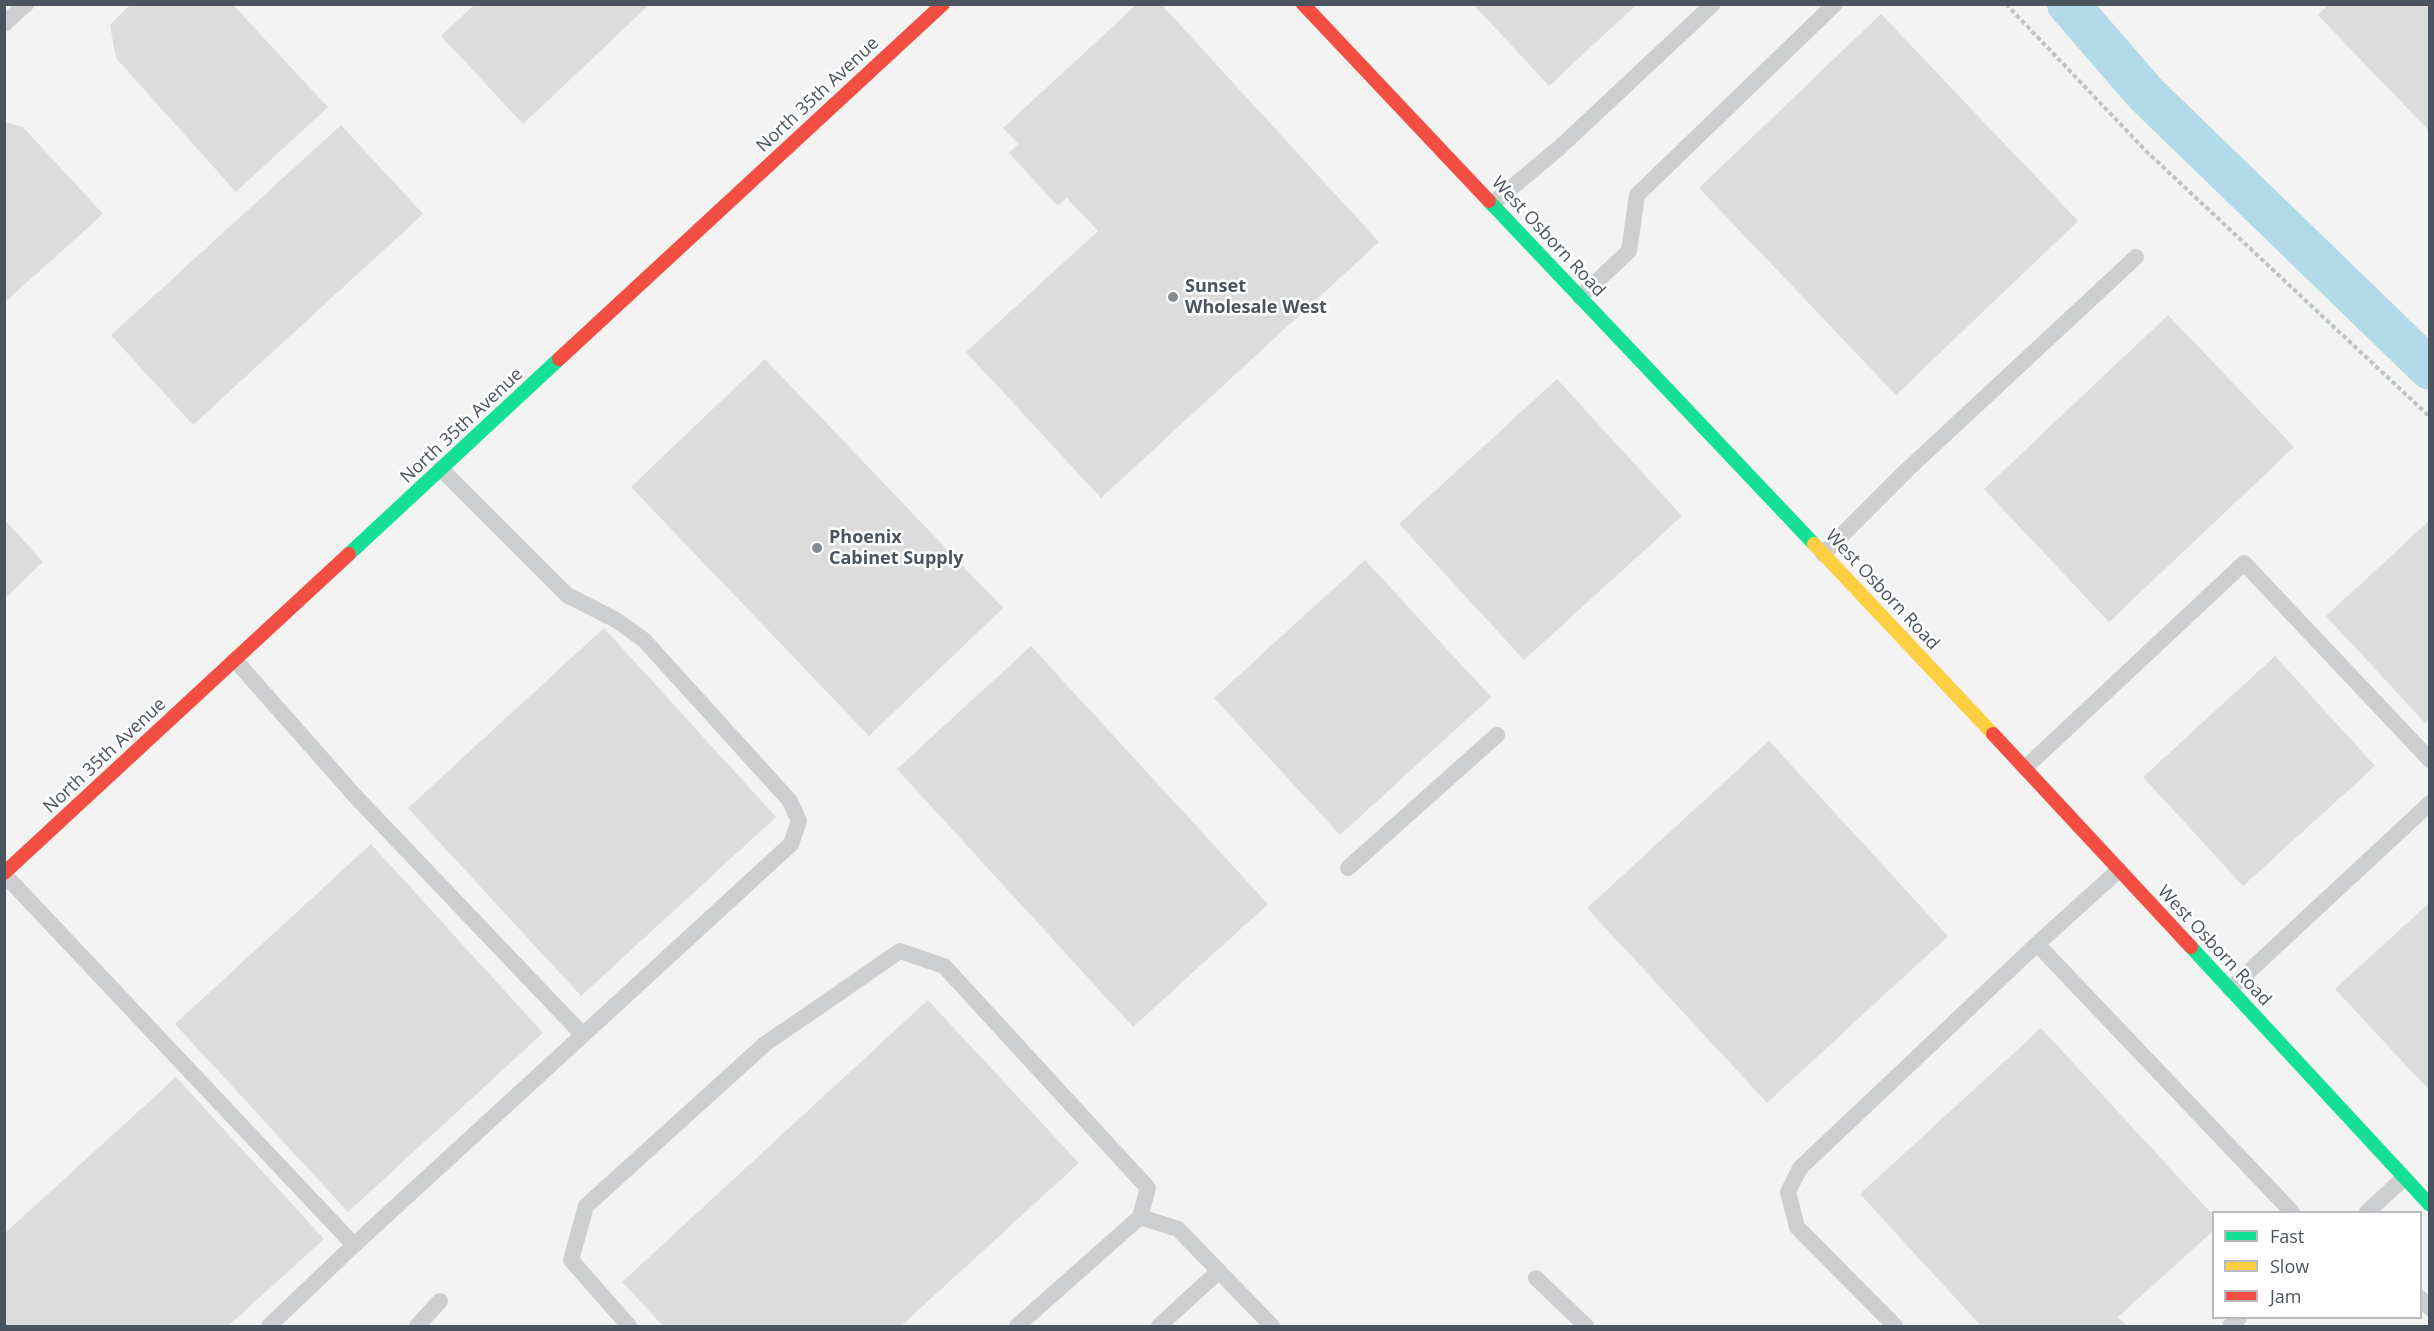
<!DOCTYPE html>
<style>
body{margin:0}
#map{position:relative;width:2434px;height:1331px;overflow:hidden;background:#f3f3f3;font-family:"Open Sans",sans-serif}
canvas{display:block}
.frame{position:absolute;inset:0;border:6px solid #4b545e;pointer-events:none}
.legend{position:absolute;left:2212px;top:1211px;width:210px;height:108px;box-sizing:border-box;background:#fff;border:2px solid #b7bbbf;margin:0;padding:8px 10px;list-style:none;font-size:18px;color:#4b545e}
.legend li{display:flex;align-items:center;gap:12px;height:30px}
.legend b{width:30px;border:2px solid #b7bbbf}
</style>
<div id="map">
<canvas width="2434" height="1331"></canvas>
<div class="frame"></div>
<ul class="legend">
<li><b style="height:8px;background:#16e098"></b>Fast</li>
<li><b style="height:8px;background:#ffcf43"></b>Slow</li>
<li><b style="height:8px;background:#f24e42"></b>Jam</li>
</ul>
</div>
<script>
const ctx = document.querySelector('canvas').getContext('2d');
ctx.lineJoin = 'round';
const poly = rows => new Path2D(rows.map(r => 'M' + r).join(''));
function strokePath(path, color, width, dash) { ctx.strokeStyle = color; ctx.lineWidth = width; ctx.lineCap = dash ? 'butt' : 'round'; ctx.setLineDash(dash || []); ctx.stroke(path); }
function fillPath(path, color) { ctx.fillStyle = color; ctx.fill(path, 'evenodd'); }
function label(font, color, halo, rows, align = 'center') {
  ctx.font = font + ' "Open Sans",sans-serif'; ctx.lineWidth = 5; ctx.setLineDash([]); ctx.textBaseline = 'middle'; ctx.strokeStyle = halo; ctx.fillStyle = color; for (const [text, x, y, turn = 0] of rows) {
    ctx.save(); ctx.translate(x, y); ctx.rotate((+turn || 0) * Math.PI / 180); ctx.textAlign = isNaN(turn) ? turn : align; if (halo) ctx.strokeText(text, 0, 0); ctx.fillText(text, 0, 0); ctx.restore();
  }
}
strokePath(poly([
 [2068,4,2146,94,2430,369]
]), '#b3dae8', 42);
fillPath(poly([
 [131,4,232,4,328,107,236,192,116,58,110,25],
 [475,4,650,4,523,124,441,36],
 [1137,4,1161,4,1379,242,1101,498,966,352,1098,231,1067,198,1058,206,1009,153,1018,144,1003,128],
 [1473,4,1637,4,1549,86],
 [2329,4,2430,4,2430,132,2318,15],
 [1881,14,2078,221,1896,395,1699,188],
 [4,122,23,127,103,214,4,303],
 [341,125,423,214,193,425,111,335],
 [2168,315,2294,447,2109,622,1984,489],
 [765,359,1003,608,869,736,631,487],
 [1557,379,1682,516,1524,660,1399,524],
 [5,520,43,562,5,598],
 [2430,520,2430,718,2425,723,2326,616],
 [1365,560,1491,697,1340,835,1214,698],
 [604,628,776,817,581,996,408,808],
 [1031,646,1268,904,1133,1027,897,769],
 [2275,656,2375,766,2243,886,2143,777],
 [1769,741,1948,936,1767,1103,1587,908],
 [371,844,543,1033,348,1212,175,1024],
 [2430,902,2430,1091,2335,989],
 [928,1000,1079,1163,901,1326,663,1326,622,1282],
 [2041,1028,2214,1216,2214,1230,2118,1317,2127,1326,1981,1326,1860,1194],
 [176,1077,324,1239,228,1326,4,1326,4,1234]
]), '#dcdcdd');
strokePath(poly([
 [2006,4,2146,151,2430,417]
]), '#bcc5c3', 4, [4.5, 3]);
strokePath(poly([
 [4,24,26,4],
 [1492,204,1559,148,1713,4],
 [1580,297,1629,251,1637,195,1835,4],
 [1823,554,1907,470,2136,257],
 [235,660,356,797,583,1035],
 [2025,768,2244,563,2430,760],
 [1348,868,1497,735],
 [4,874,354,1245,791,844,799,821,790,801,644,640,616,620,567,595,441,469],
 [2037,944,2292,1212],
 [2230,989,2430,803],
 [2367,1212,2404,1178],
 [1536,1278,1586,1326],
 [2420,1298,2430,1308],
 [269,1326,354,1245],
 [417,1326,440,1301],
 [629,1326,571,1260,586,1206,765,1044,900,951,944,966,1148,1188,1140,1217],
 [1017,1326,1140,1217,1178,1229,1272,1326],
 [1159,1326,1219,1271],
 [1895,1326,1797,1227,1788,1192,1800,1168,2037,944,2119,870],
 [2230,1326,2239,1318]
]), '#cdced0', 16);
strokePath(poly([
 [1489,201,1814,544],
 [349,554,559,359],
 [2191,947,2430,1205]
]), '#16e098', 14);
strokePath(poly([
 [1814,544,1993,734]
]), '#ffcf43', 14);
strokePath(poly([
 [1303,4,1489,201],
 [559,359,943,4],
 [1993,734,2191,947],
 [4,873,349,554]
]), '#f24e42', 14);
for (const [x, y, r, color] of [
 [1173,297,6,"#868c92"],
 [817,548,6,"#868c92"]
]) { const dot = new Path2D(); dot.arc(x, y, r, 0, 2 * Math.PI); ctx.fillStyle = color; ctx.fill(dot); strokePath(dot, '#fff', 2); }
label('18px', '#4b545e', '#fff', [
 ["North 35th Avenue",818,95,-43],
 ["West Osborn Road",1548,237,47],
 ["North 35th Avenue",462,426,-43],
 ["West Osborn Road",1882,590,47],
 ["North 35th Avenue",105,756,-43],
 ["West Osborn Road",2214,946,47]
]);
label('bold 18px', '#4b545e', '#fff', [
 ["Sunset",1185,287],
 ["Wholesale West",1185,308],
 ["Phoenix",829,538],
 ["Cabinet Supply",829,559]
], 'left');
</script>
